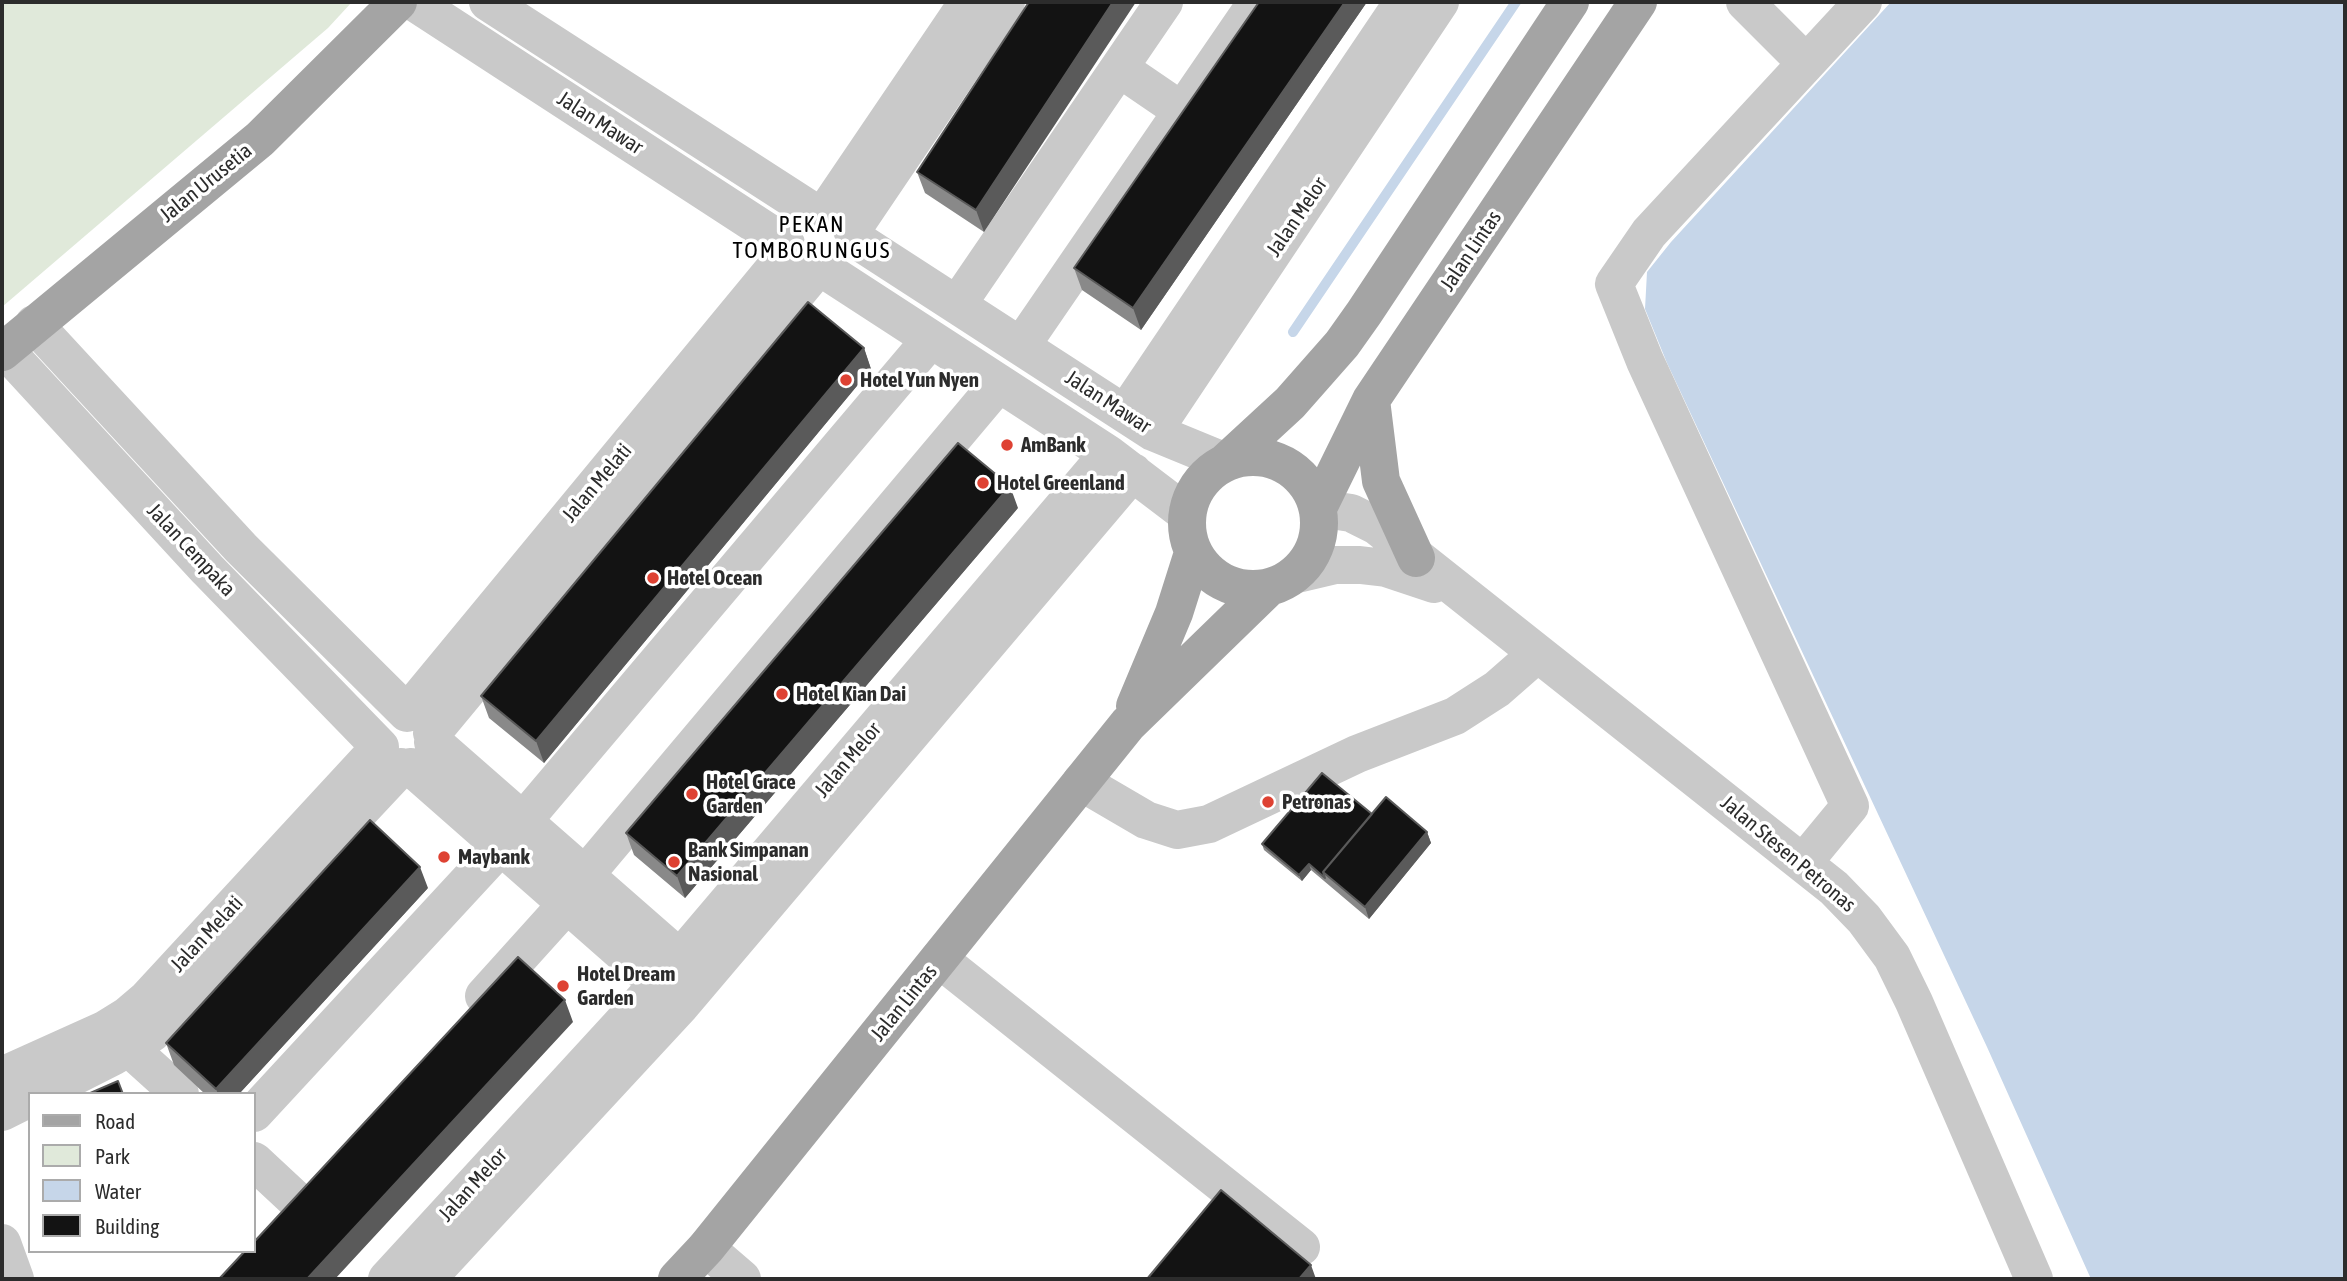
<!DOCTYPE html>
<style>
body{margin:0}
#map{position:relative;width:2347px;height:1281px;overflow:hidden;background:#fff;font-family:"Asap Condensed",sans-serif}
canvas{display:block}
.frame{position:absolute;inset:0;border:4px solid #2c2c2c;pointer-events:none}
.legend{position:absolute;left:28px;top:1092px;width:228px;height:161px;box-sizing:border-box;background:#fff;border:2px solid #ababab;margin:0;padding:9px 12px;list-style:none;font-size:21px;color:#2c2c2c}
.legend li{display:flex;align-items:center;gap:14px;height:35px}
.legend b{width:35px;border:2px solid #ababab}
</style>
<div id="map">
<canvas width="2347" height="1281"></canvas>
<div class="frame"></div>
<ul class="legend">
<li><b style="height:9px;background:#a4a4a4"></b>Road</li>
<li><b style="height:19px;background:#e0e9da"></b>Park</li>
<li><b style="height:19px;background:#c6d6e9"></b>Water</li>
<li><b style="height:19px;background:#131313"></b>Building</li>
</ul>
</div>
<script>
const ctx = document.querySelector('canvas').getContext('2d');
ctx.lineJoin = 'round';
function fillPath(path, color) { ctx.fillStyle = color; ctx.fill(path, 'evenodd'); }
const poly = rows => new Path2D(rows.map(r => 'M' + r).join(''));
function strokePath(path, color, width, dash) { ctx.strokeStyle = color; ctx.lineWidth = width; ctx.lineCap = dash ? 'butt' : 'round'; ctx.setLineDash(dash || []); ctx.stroke(path); }
function label(font, color, halo, rows, align = 'center') {
  ctx.font = font + ' "Asap Condensed",sans-serif'; ctx.lineWidth = 7; ctx.setLineDash([]); ctx.textBaseline = 'middle'; ctx.strokeStyle = halo; ctx.fillStyle = color; for (const [text, x, y, turn = 0] of rows) {
    ctx.save(); ctx.translate(x, y); ctx.rotate((+turn || 0) * Math.PI / 180); ctx.textAlign = isNaN(turn) ? turn : align; if (halo) ctx.strokeText(text, 0, 0); ctx.fillText(text, 0, 0); ctx.restore();
  }
}
fillPath(poly([
 [2,2,352,2,328,28,2,307]
]), '#e0e9da');
fillPath(poly([
 [1891,2,2345,2,2345,1279,2091,1279,1987,1047,1667,363,1645,309,1647,272,1671,242]
]), '#c6d6e9');
strokePath(poly([
 [1293,332,1516,2]
]), '#c6d6e9', 10);
strokePath(poly([
 [414,2,786,244],
 [488,2,812,211],
 [1745,2,1806,63],
 [1119,68,1182,111],
 [827,210,968,2],
 [852,230,1006,2],
 [855,239,1153,432,1226,462],
 [834,276,1108,454,1187,514],
 [957,305,1164,2],
 [34,324,241,548,407,713,787,253],
 [1021,346,1257,2],
 [1125,414,1403,2],
 [1153,432,1440,2],
 [1318,508,1351,513,1377,526,1834,888,1864,919,1892,957,1914,1002,2034,1279],
 [1297,574,1335,565,1360,565,1386,568,1434,584],
 [432,733,810,277],
 [433,742,698,974],
 [411,767,677,1001],
 [1081,782,1146,820,1177,830,1209,824,1357,754,1455,716,1497,689,1529,661,1539,656],
 [523,821,931,339],
 [1803,863,1850,806,1645,361,1614,284,1649,233,1863,2],
 [585,875,999,383],
 [939,959,1301,1247],
 [484,996,567,904],
 [129,1048,180,1094],
 [2,1076,106,1029,127,1016,147,999,380,747,207,569,5,350],
 [39,1094,114,1056,152,1033,401,767],
 [2,1112,30,1098],
 [254,1113,501,846],
 [254,1161,297,1201],
 [2,1243,15,1279],
 [706,1248,742,1279],
 [387,1279,658,984,1108,454],
 [427,1279,681,1005,1133,472]
]), '#c9c9c9', 38);
strokePath(poly([
 [2,352,260,139,398,2],
 [1371,400,1381,481,1416,558],
 '1187 523a66 66 0 1 1 132 0a66 66 0 1 1-132 0Z',
 [1226,462,1290,403,1342,344,1364,313,1570,2],
 [1318,508,1371,400,1638,2],
 [1135,706,1174,613,1193,553],
 [677,1279,706,1248,1128,724,1268,588]
]), '#a4a4a4', 38);
fillPath(poly([
 [1029,2,984,232,925,193,917,172],
 [1259,2,1367,2,1141,330,1082,290,1074,268],
 [864,348,871,369,544,763,489,718,481,696],
 [1018,508,685,898,634,855,626,833],
 [1372,814,1427,832,1431,843,1369,919,1311,870,1302,881,1264,850,1262,844],
 [428,888,239,1094,205,1094,174,1065,166,1043]
]), '#898989');
fillPath(poly([
 [1113,2,1136,2,984,232,976,210],
 [1345,2,1367,2,1141,330,1133,308],
 [864,348,871,369,544,763,536,741],
 [1010,486,1018,508,685,898,677,876],
 [1427,832,1431,843,1369,919,1365,907],
 [1309,864,1311,870,1302,881,1299,875],
 [420,867,428,888,239,1094,218,1094,216,1089],
 [565,1000,573,1022,335,1279,307,1279],
 [1311,1265,1316,1279,1299,1279]
]), '#5a5a5a');
const building = poly([
 [1029,2,1113,2,976,210,917,172,1029,2],
 [1259,2,1345,2,1133,308,1074,268,1259,2],
 [808,302,864,348,536,741,481,696,808,302],
 [958,443,1010,486,677,876,626,833,958,443],
 [1322,773,1372,814,1323,872,1325,878,1309,864,1299,875,1262,844,1322,773],
 [1386,797,1427,832,1365,907,1323,872,1386,797],
 [370,820,420,867,216,1089,166,1043,370,820],
 [518,957,565,1000,307,1279,219,1279,245,1251,254,1251,254,1242,518,957],
 [118,1081,123,1094,88,1094,118,1081],
 [1221,1190,1311,1265,1299,1279,1147,1279,1221,1190]
]);
fillPath(building, '#131313');
strokePath(building, '#5a5a5a', 2);
for (const [x, y, r, color] of [
 [846,380,7,"#de4233"],
 [1007,445,7,"#de4233"],
 [983,483,7,"#de4233"],
 [653,578,7,"#de4233"],
 [782,694,7,"#de4233"],
 [692,794,7,"#de4233"],
 [1268,802,7,"#de4233"],
 [444,857,7,"#de4233"],
 [674,862,7,"#de4233"],
 [563,986,7,"#de4233"]
]) { const dot = new Path2D(); dot.arc(x, y, r, 0, 2 * Math.PI); ctx.fillStyle = color; ctx.fill(dot); strokePath(dot, '#fff', 2.5); }
label('21px', '#2c2c2c', '#fff', [
 ["Jalan Mawar",600,123,33],
 ["Jalan Urusetia",206,183,-39],
 ["Jalan Melor",1297,217,-56],
 ["Jalan Lintas",1471,251,-56],
 ["Jalan Mawar",1108,402,33],
 ["Jalan Melati",597,483,-50],
 ["Jalan Cempaka",191,550,47],
 ["Jalan Melor",848,760,-50],
 ["Jalan Stesen Petronas",1788,854,40],
 ["Jalan Melati",207,934,-47],
 ["Jalan Lintas",904,1003,-51],
 ["Jalan Melor",473,1185,-48]
]);
label('bold 21px', '#2c2c2c', '#fff', [
 ["Hotel Yun Nyen",860,380],
 ["AmBank",1021,445],
 ["Hotel Greenland",997,483],
 ["Hotel Ocean",667,578],
 ["Hotel Kian Dai",796,694],
 ["Hotel Grace",706,782],
 ["Garden",706,806],
 ["Petronas",1282,802],
 ["Bank Simpanan",688,850],
 ["Nasional",688,874],
 ["Maybank",458,857],
 ["Hotel Dream",577,974],
 ["Garden",577,998]
], 'left');
ctx.letterSpacing = '2px';
label('23px', '#000', '#fff', [
 ["PEKAN",812,225],
 ["TOMBORUNGUS",812,251]
]);
ctx.letterSpacing = '0px';
</script>
